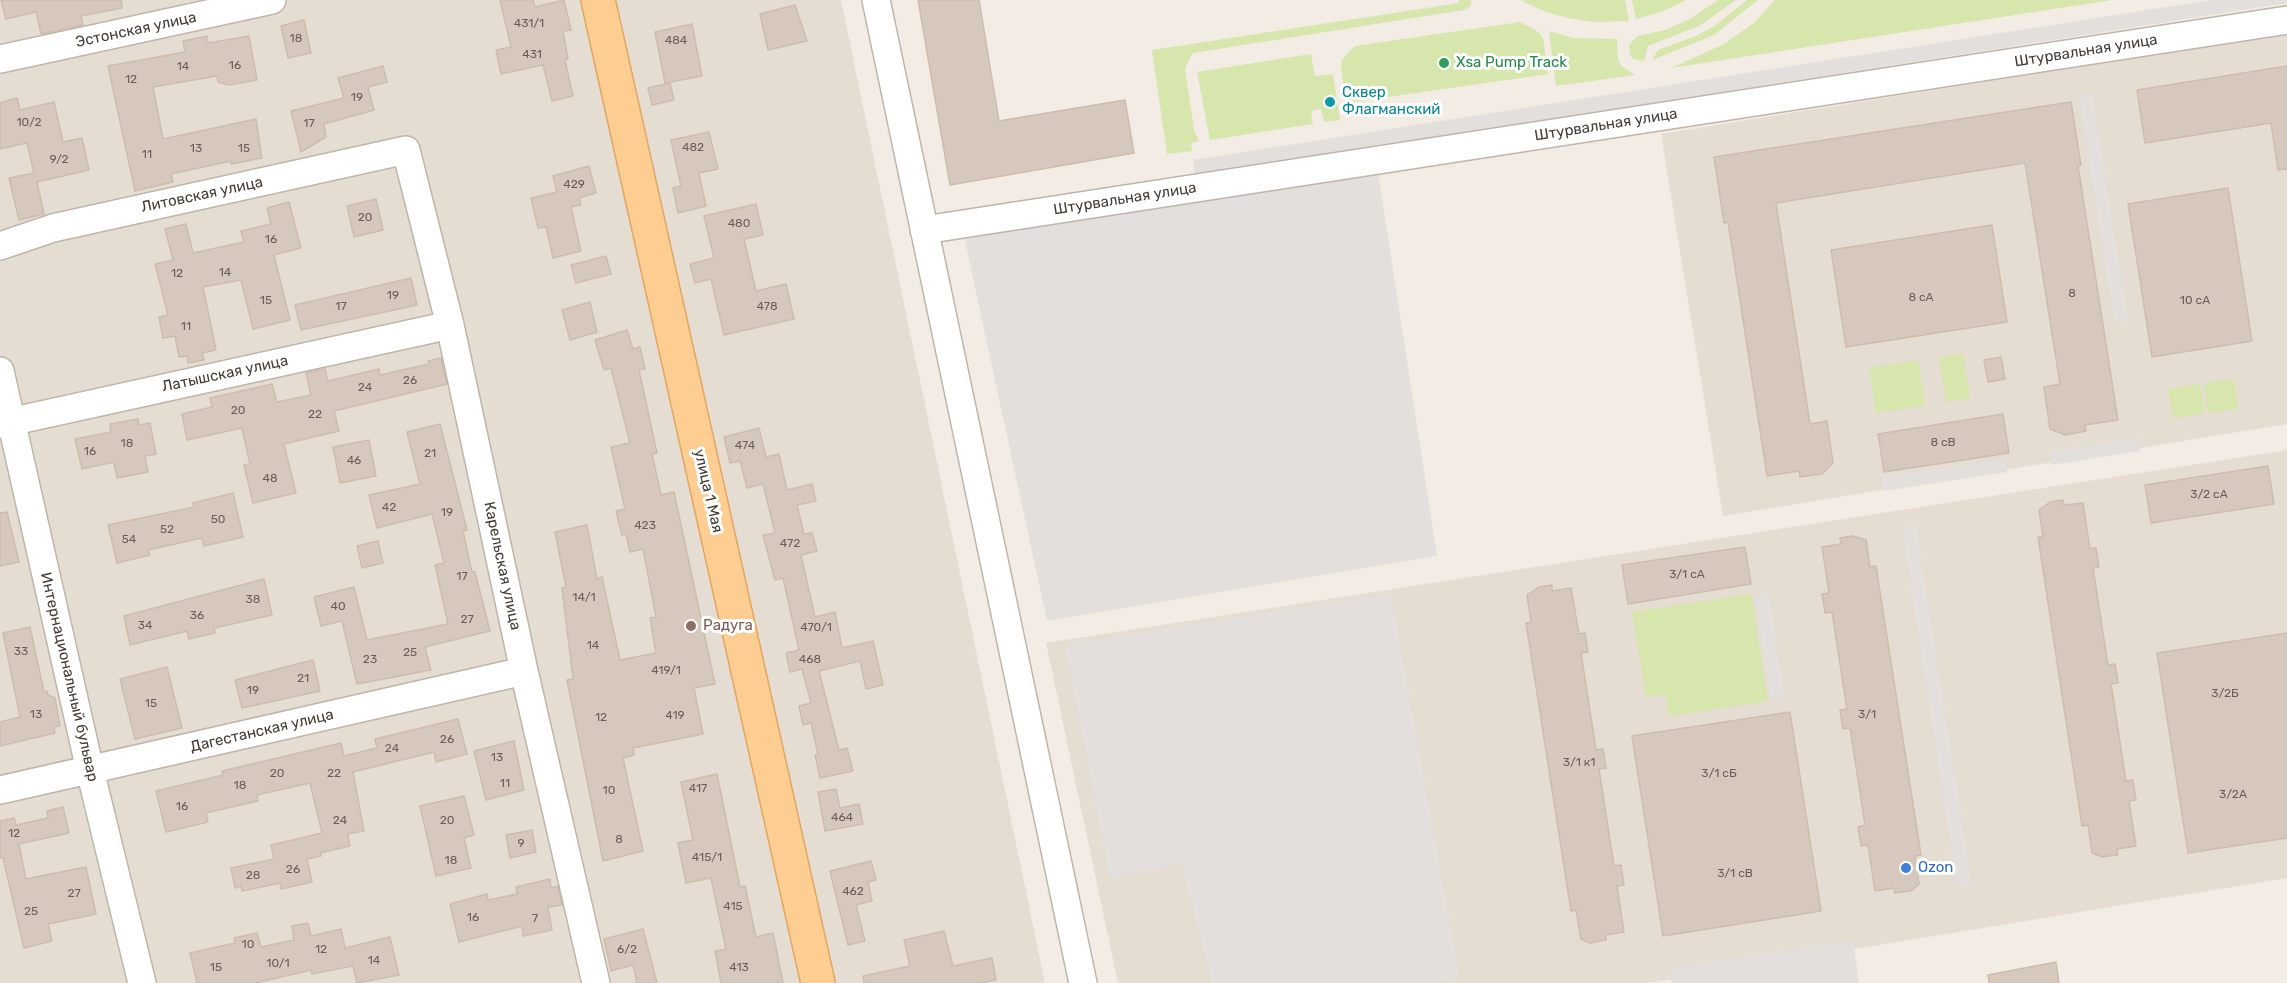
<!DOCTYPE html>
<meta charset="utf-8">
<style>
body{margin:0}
canvas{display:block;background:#f2ece4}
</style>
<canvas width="2287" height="983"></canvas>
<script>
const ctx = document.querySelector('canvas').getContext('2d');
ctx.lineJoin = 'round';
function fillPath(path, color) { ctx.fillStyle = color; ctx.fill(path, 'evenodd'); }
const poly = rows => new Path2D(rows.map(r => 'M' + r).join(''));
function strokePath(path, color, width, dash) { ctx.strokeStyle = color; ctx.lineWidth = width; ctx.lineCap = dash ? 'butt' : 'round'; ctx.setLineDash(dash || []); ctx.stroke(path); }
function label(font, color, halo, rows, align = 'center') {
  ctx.font = font + ' Rubik,sans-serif'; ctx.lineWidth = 6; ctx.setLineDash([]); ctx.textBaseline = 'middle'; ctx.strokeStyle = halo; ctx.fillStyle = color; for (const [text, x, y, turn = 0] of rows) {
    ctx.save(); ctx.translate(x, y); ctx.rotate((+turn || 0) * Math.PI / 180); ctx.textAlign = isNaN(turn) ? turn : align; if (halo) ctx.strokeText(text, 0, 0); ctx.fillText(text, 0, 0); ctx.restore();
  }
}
fillPath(poly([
 [0,0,841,0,1045,983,0,983],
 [2287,33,2287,424,1723,516,1661,134],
 [2287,450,2287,878,1648,983,1118,983,1046,643]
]), '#e6ddd2');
fillPath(poly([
 [1459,0,1471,0,1471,6,1464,10,1193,53,1185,68,1194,130,1199,141,1191,143,1192,151,1167,154,1152,50,1459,3],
 [1520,0,1625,0,1629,21,1593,22,1568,18,1546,12],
 [1632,0,1687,0,1661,12,1636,19],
 [1718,0,1736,0,1699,26,1648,46,1644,61,1633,59,1630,55,1629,45,1637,36,1665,30,1690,19],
 [1747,0,1758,0,1714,35,1652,60,1658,50,1696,36,1716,25],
 [1775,0,2112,0,1671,68,1724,44,1754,23],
 [1520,22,1537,31,1543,38,1548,74,1346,103,1341,66,1342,59,1355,46],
 [1549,31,1573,38,1617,39,1618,61,1623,67,1635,75,1556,86],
 [1311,54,1315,76,1333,74,1340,120,1324,122,1321,109,1311,111,1313,124,1210,140,1197,72],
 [1963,353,1970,398,1946,402,1939,357],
 [1918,360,1925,405,1876,413,1869,368],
 [2234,379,2238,408,2208,413,2204,384],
 [2200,384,2205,413,2173,418,2168,389],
 [1751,594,1768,701,1669,716,1665,694,1646,697,1632,612]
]), '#d6e6ad');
fillPath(poly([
 [2211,0,2287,0,2287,3,1195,175,1193,160],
 [2092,93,2128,320,2114,322,2079,95],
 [1377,166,1437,556,1047,621,963,232],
 [2138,438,2140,451,2051,465,2049,452],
 [2005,459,2007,472,1884,491,1882,478],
 [1916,526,1972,885,1957,887,1902,528],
 [1391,594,1460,980,1439,983,1212,983,1181,863,1110,878,1065,645],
 [1769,594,1785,697,1771,699,1755,596],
 [1853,940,1859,983,1672,983,1669,969]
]), '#e3dfdd');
const building = poly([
 [1,0,121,0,122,8,81,16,83,25,41,34,36,12,6,19,1,0],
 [500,0,533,0,535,7,564,0,571,30,563,31,568,59,565,60,573,96,552,101,543,65,501,74,496,50,511,47,500,0],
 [918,0,979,0,999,121,1125,100,1134,153,950,185,918,0],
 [795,5,807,41,768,50,760,14,795,5],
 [304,20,311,53,288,58,281,26,304,20],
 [692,24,702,76,665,83,655,32,692,24],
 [207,36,208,43,249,36,257,80,229,85,218,82,217,76,153,87,163,139,256,119,262,158,231,164,231,161,171,174,173,182,135,191,108,66,185,52,183,41,207,36],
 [383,66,387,82,368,87,374,110,324,124,326,137,301,152,291,111,344,98,338,78,383,66],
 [2287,66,2287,169,2278,170,2271,123,2145,143,2137,90,2287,66],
 [670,83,674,100,652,105,648,88,670,83],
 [17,98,20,110,54,102,63,142,82,138,89,170,37,182,44,214,19,220,9,178,34,173,27,143,0,149,0,103,17,98],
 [2071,102,2081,165,2078,166,2118,420,2085,425,2086,431,2065,435,2050,429,2044,387,2060,384,2025,163,1776,203,1810,424,1827,421,1833,463,1822,474,1800,477,1799,471,1767,476,1728,222,1724,223,1714,157,2071,102],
 [709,132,718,169,699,173,706,206,678,213,673,188,681,186,671,140,709,132],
 [589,166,596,193,579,198,581,205,571,207,581,251,553,258,546,227,538,228,531,198,557,192,553,176,589,166],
 [2228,188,2252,341,2152,357,2128,204,2228,188],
 [376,199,383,230,354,237,347,206,376,199],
 [289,202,301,248,274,255,290,320,253,329,241,280,203,287,216,350,202,353,204,360,188,363,187,356,179,357,175,336,163,338,159,317,168,315,155,264,173,260,165,229,186,224,193,253,244,242,241,231,271,224,267,208,289,202],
 [756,204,763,235,744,239,756,291,786,284,794,319,724,335,711,279,695,283,690,264,714,258,704,216,756,204],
 [1992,225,2007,322,1846,347,1831,250,1992,225],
 [606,256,611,274,576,283,571,265,606,256],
 [411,278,417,305,301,330,295,305,411,278],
 [590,302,597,332,570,340,562,310,590,302],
 [627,330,633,349,640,347,645,369,639,370,657,453,652,454,661,495,674,492,715,684,694,688,703,734,633,748,634,755,623,758,643,851,603,861,567,680,573,679,562,588,566,587,555,532,587,525,597,579,602,577,620,660,656,653,650,618,656,617,643,549,630,552,626,534,622,535,616,511,625,509,611,447,630,443,611,368,604,370,595,340,627,330],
 [2001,357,2005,379,1988,382,1984,360,2001,357],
 [441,358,447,384,334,411,339,431,284,444,296,493,253,503,244,465,250,464,242,428,187,440,182,414,212,407,210,398,272,384,277,402,311,395,306,373,325,369,328,381,379,369,380,375,429,364,428,361,441,358],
 [2003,414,2009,453,1884,472,1878,434,2003,414],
 [138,419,139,425,150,423,156,454,145,456,148,472,117,478,114,462,82,469,75,439,111,432,110,424,138,419],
 [440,424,467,530,463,531,472,572,475,572,490,631,425,647,431,670,357,684,342,621,321,626,314,597,354,587,367,640,448,624,435,565,444,563,432,514,377,528,369,495,420,484,407,432,440,424],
 [759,428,766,457,779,454,787,490,812,484,816,501,797,505,804,534,812,533,817,551,801,555,815,617,835,612,842,648,873,641,883,685,866,689,860,661,819,671,839,750,847,748,853,771,820,778,815,755,818,755,811,723,803,725,799,706,811,703,802,669,790,672,786,653,799,650,783,578,775,580,763,535,775,533,763,484,747,488,740,461,730,463,724,437,759,428],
 [369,440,376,476,340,483,333,447,369,440],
 [2268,466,2274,504,2151,523,2145,485,2268,466],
 [233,493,243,537,204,546,202,538,148,550,150,555,117,563,108,525,194,507,193,503,233,493],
 [2063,500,2064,505,2083,503,2090,549,2096,548,2099,567,2093,568,2108,665,2115,664,2118,683,2111,684,2126,781,2133,780,2136,800,2129,801,2136,846,2117,849,2118,855,2102,857,2092,853,2088,825,2082,826,2038,537,2043,537,2039,510,2050,502,2063,500],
 [7,512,19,562,0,566,0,513,7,512],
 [1853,536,1866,540,1870,567,1876,566,1921,855,1915,856,1919,884,1911,891,1895,893,1894,888,1875,891,1868,845,1861,846,1858,827,1865,825,1850,728,1843,729,1840,710,1847,709,1832,612,1825,613,1822,594,1829,593,1822,547,1841,544,1840,538,1853,536],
 [378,541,383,563,362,568,357,546,378,541],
 [1745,547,1751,584,1628,604,1622,565,1745,547],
 [264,579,272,615,214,628,215,633,189,639,187,631,130,645,124,616,264,579],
 [1552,585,1552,591,1571,588,1579,634,1585,633,1588,652,1581,653,1596,750,1603,749,1606,768,1599,769,1614,866,1621,865,1624,885,1617,886,1624,932,1606,935,1606,940,1590,943,1581,939,1576,910,1571,911,1526,623,1531,622,1527,595,1539,587,1552,585],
 [30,627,44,692,47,691,48,695,55,698,60,726,54,727,55,733,0,746,0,722,20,717,3,633,30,627],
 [2287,633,2287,838,2188,853,2157,653,2287,633],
 [313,660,320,691,242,708,235,680,313,660],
 [167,667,182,728,135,739,120,679,167,667],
 [1790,712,1821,911,1663,936,1632,736,1790,712],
 [458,719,467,754,436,762,434,752,353,772,364,831,348,834,350,846,320,853,321,856,307,859,312,882,281,889,280,883,242,891,241,886,235,888,231,868,274,859,271,845,322,833,310,783,257,795,258,801,206,813,208,822,166,832,156,791,223,775,222,771,341,743,344,756,377,748,375,739,458,719],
 [514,741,524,790,486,800,474,751,514,741],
 [717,774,740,887,745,886,756,937,773,933,783,983,721,983,715,951,726,949,711,878,686,883,678,843,693,840,681,782,717,774],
 [836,789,840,808,859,804,863,824,825,831,818,792,836,789],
 [464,796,474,835,464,838,471,868,436,876,420,806,464,796],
 [63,807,69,833,19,844,26,879,86,867,96,914,48,924,52,941,24,948,3,858,0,858,0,821,14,818,16,825,48,818,47,811,63,807],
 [532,830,536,852,510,858,506,835,532,830],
 [871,861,876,880,868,882,872,901,856,905,865,941,848,945,830,871,871,861],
 [550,879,551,888,558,886,562,905,548,907,552,930,523,936,522,926,459,942,450,904,487,894,488,900,517,894,516,887,550,879],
 [308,923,311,936,341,929,345,948,390,937,399,975,357,983,353,966,312,974,311,970,256,983,197,983,190,953,235,943,234,938,257,933,261,947,294,940,292,926,308,923],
 [643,929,657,983,637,983,633,965,611,971,604,939,643,929],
 [944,931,953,966,992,958,996,980,980,983,864,983,863,976,910,966,904,940,944,931],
 [2056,962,2059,983,1989,983,1988,975,2056,962]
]);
fillPath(building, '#d6c8bd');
strokePath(building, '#cebcad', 1.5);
const minor = poly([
 [876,0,1083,983],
 [0,59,272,0],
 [924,230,2287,20],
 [0,246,53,228,406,150,450,325,524,671,596,983],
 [0,371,90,770,142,983],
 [0,424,450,325],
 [0,790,524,671]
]);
const major = poly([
 [598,0,818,983]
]);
strokePath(minor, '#c0b5aa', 30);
strokePath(major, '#e2a662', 36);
strokePath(minor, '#fff', 27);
strokePath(major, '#fdcd92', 33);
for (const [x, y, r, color] of [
 [1444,63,6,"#2e9e5b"],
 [1330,102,6,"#0f9aa8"],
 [691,626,6,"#8d6e63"],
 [1906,868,6,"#3f7fe0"]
]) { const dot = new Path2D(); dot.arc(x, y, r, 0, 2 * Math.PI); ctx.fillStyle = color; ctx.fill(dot); strokePath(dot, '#fff', 2); }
label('12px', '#685e56', null, [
 ["431/1",529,24],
 ["18",296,39],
 ["484",676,41],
 ["431",532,55],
 ["16",235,66],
 ["14",183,67],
 ["12",131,80],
 ["19",357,98],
 ["10/2",29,123],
 ["17",309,124],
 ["482",693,148],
 ["13",196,149],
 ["15",244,149],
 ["11",147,155],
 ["9/2",59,160],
 ["429",574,185],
 ["20",365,218],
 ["480",739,224],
 ["16",271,240],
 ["14",225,273],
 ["12",177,274],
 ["8",2072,294],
 ["19",393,296],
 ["8 сА",1921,298],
 ["15",266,301],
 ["10 сА",2195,301],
 ["17",341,307],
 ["478",767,307],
 ["11",186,327],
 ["26",410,381],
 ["24",365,388],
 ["20",238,411],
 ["22",315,415],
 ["8 сВ",1943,443],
 ["18",127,444],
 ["474",745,446],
 ["16",90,452],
 ["21",430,454],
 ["46",354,461],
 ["48",270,479],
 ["3/2 сА",2209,495],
 ["42",389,508],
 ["19",447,513],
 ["50",218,520],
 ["423",645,526],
 ["52",167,530],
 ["54",129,540],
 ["472",790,544],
 ["3/1 сА",1687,575],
 ["17",462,577],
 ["14/1",584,598],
 ["38",253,600],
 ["40",338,607],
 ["36",197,616],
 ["27",467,620],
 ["34",145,626],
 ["470/1",816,628],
 ["14",593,646],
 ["33",21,652],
 ["25",410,653],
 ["23",370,660],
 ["468",810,660],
 ["419/1",666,671],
 ["21",303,679],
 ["19",253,691],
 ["3/2Б",2225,694],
 ["15",151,704],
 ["13",36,715],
 ["3/1",1867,715],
 ["419",675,716],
 ["12",601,718],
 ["26",447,740],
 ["24",392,749],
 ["13",497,758],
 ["3/1 к1",1579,763],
 ["20",277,774],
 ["22",334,774],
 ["3/1 сБ",1719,774],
 ["11",505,784],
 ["18",240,786],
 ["417",698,789],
 ["10",609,791],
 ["3/2А",2233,795],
 ["16",182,807],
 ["464",842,818],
 ["24",340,821],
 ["20",447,821],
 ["12",14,834],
 ["8",619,840],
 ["9",521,844],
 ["415/1",707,858],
 ["18",451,861],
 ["26",293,870],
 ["3/1 сВ",1735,874],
 ["28",253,876],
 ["462",853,892],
 ["27",74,894],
 ["415",733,907],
 ["25",31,912],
 ["16",473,918],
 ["7",535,919],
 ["10",248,945],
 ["12",321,950],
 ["6/2",627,950],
 ["14",374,961],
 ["10/1",278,964],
 ["15",216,968],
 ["413",739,968]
]);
label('15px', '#443b34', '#fff', [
 ["Эстонская улица",136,30,-12],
 ["Штурвальная улица",2086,51,-9],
 ["Штурвальная улица",1606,125,-9],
 ["Литовская улица",202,195,-12],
 ["Штурвальная улица",1125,199,-9],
 ["Латышская улица",225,374,-12],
 ["улица 1 Мая",708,491,77],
 ["Карельская улица",502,566,78],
 ["Интернациональный бульвар",69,677,77],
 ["Дагестанская улица",262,731,-13]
]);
label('15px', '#27864d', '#fff', [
 ["Xsa Pump Track",1456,63]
], 'left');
label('15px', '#0d838f', '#fff', [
 ["Сквер",1342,93],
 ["Флагманский",1342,110]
], 'left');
label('15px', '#785e54', '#fff', [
 ["Радуга",703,626]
], 'left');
label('15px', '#366cbe', '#fff', [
 ["Ozon",1918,868]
], 'left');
</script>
